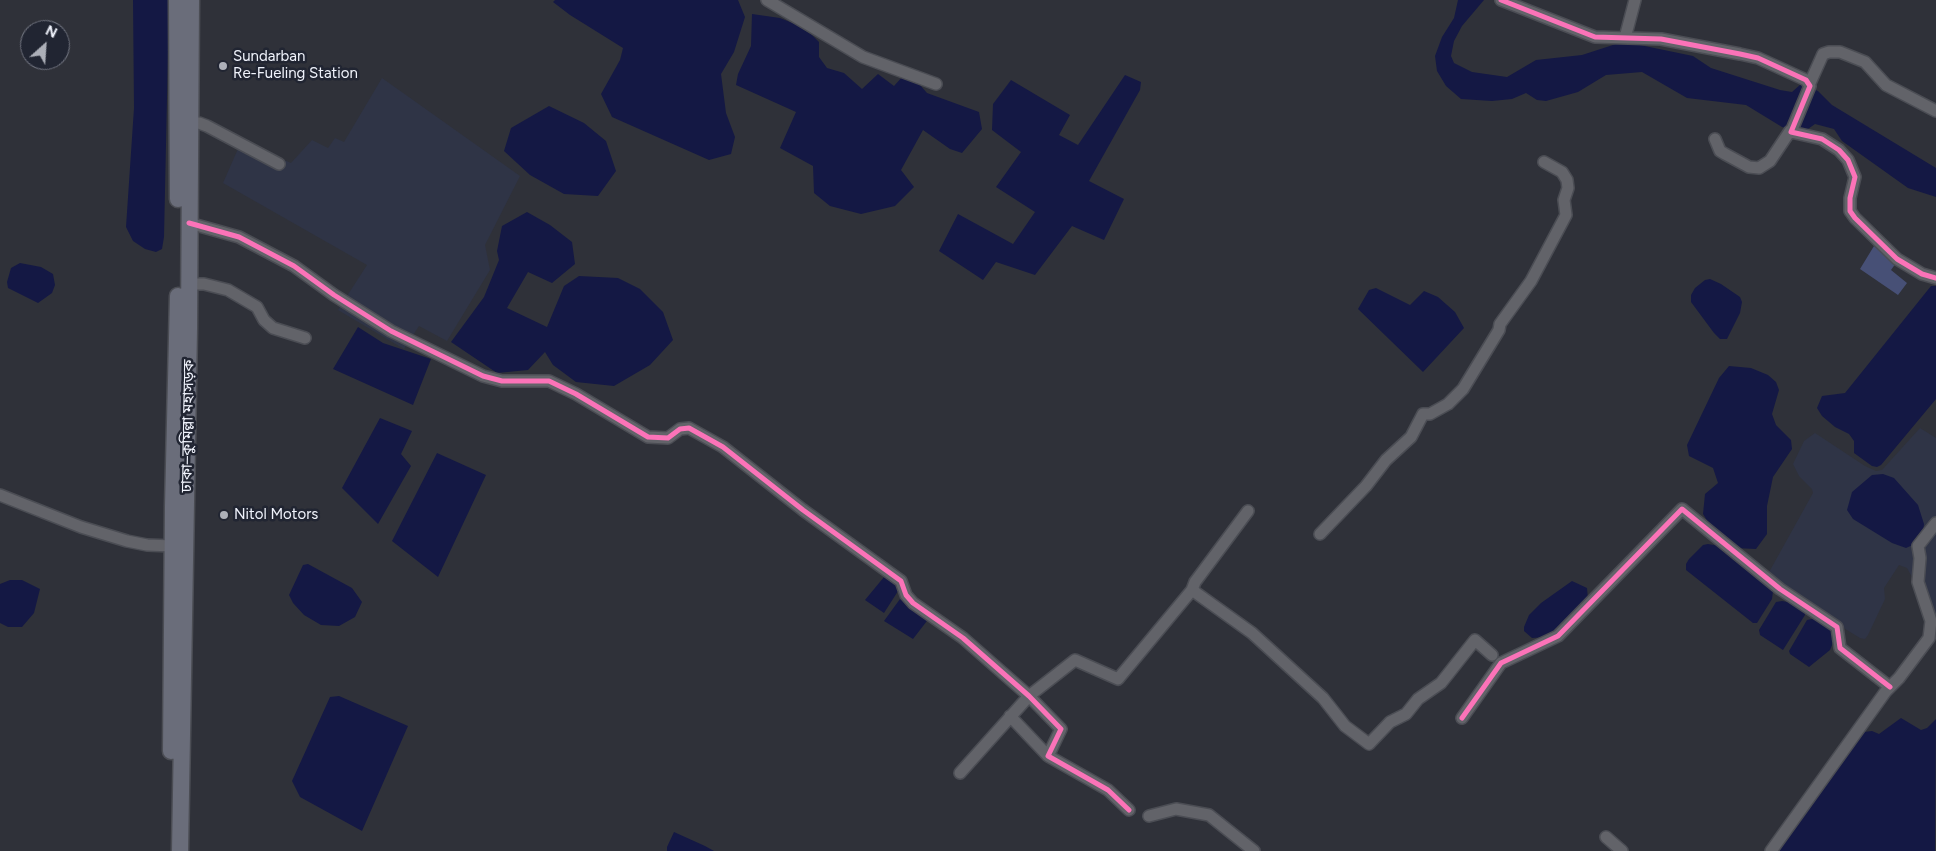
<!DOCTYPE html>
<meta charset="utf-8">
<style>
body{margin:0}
#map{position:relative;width:1936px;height:851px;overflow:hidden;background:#2f3139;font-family:Figtree,sans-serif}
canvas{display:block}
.north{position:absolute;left:20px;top:20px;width:50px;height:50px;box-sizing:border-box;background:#212532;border:1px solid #747783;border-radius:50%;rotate:26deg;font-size:14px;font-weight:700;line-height:20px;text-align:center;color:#f0f3fc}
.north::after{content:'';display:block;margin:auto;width:18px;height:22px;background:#acafb8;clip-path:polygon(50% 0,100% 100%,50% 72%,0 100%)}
</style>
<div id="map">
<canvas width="1936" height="851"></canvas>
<div class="north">N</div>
</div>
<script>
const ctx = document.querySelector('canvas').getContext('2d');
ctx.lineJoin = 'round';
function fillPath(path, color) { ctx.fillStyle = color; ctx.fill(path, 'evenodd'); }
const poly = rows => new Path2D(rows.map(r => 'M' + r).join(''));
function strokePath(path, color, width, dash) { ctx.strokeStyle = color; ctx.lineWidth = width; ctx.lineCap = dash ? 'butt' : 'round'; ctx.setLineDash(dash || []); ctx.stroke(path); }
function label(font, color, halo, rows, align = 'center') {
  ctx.font = font + ' Figtree,"Noto Sans Bengali",sans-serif'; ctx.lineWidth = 5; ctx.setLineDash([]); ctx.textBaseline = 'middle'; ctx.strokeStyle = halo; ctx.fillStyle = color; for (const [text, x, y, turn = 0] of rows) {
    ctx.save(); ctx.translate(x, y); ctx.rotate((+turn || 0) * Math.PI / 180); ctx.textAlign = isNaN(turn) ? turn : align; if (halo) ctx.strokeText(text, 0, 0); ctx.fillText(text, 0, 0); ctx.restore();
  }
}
fillPath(poly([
 [382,78,520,176,485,245,490,270,447,341,419,326,404,349,338,310,367,265,223,183,241,142,291,163,312,140,328,148,335,138,344,142],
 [1920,428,1936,438,1936,620,1907,568,1899,565,1884,588,1885,599,1868,635,1865,639,1860,638,1814,610,1768,574,1813,493,1812,489,1799,476,1793,464,1804,441,1815,433,1865,466,1876,471,1882,470]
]), '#2f3446');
fillPath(poly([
 [1874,246,1896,263,1891,270,1907,283,1898,295,1860,269]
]), '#475076');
fillPath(poly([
 [133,0,168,0,169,4,164,237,162,249,156,252,145,249,133,241,126,227,134,108],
 [555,0,738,0,745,17,734,52,721,74,726,113,735,137,731,154,709,160,612,117,601,94,620,60,623,48,570,15,553,2],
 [1458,0,1484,0,1462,26,1454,41,1451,56,1454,63,1472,72,1507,77,1536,60,1582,55,1616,44,1635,44,1693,56,1711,68,1780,90,1792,92,1801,84,1818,91,1832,105,1936,168,1936,197,1908,188,1842,141,1834,129,1815,124,1808,129,1797,131,1782,127,1746,105,1687,98,1642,72,1606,75,1578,92,1546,101,1537,100,1526,93,1512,99,1492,101,1461,99,1446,86,1437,71,1435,56,1442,37,1454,18],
 [752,14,780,18,795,24,812,35,819,42,819,57,827,68,844,73,862,89,878,74,894,86,903,76,913,77,927,93,979,112,982,129,962,153,950,149,923,130,901,170,914,187,895,206,861,214,830,206,814,193,813,166,780,148,796,112,736,85,738,74,751,46],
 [1125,75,1141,82,1140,90,1089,181,1124,199,1104,240,1072,226,1035,275,996,262,983,280,939,251,958,214,1013,244,1035,212,996,187,1021,152,992,130,993,104,1011,80,1070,115,1059,135,1078,145],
 [549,106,584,123,606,141,616,171,598,196,564,194,530,175,504,151,511,128],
 [527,212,550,225,572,242,575,264,552,283,528,272,507,308,547,327,564,286,579,276,618,278,640,289,663,312,673,340,650,365,614,386,576,382,553,365,545,352,528,370,497,373,451,342,484,297,499,260,497,251,502,226],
 [20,263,41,267,53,274,55,285,52,293,38,303,8,288,7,282,11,268],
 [1710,279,1721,284,1740,297,1742,302,1740,313,1727,339,1720,339,1714,333,1691,302,1691,295,1695,288,1705,280],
 [1931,286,1936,286,1936,399,1881,465,1877,467,1872,466,1854,453,1854,441,1849,434,1835,427,1822,416,1817,408,1822,396,1845,393],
 [1376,288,1410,305,1424,291,1438,297,1455,312,1464,328,1423,372,1358,309,1369,290],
 [358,327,383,343,431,359,413,405,333,369],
 [1729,366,1751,368,1768,375,1776,382,1779,390,1772,414,1776,425,1791,440,1792,449,1773,477,1767,506,1767,534,1756,549,1734,548,1713,530,1703,514,1705,494,1718,483,1713,468,1689,456,1687,445,1719,378],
 [380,418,412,431,401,454,411,466,378,524,342,488],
 [437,453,486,475,438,577,392,541],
 [1872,475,1883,474,1894,478,1918,505,1924,524,1923,532,1917,543,1906,548,1892,543,1853,519,1847,510,1852,492],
 [1708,544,1720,546,1773,591,1772,599,1757,623,1753,623,1686,570,1686,564,1689,559,1703,545],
 [308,564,352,588,362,602,355,617,339,626,321,625,304,615,293,603,289,595,303,565],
 [884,577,900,588,884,613,865,600],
 [10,580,22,580,40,589,34,613,22,627,8,627,0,623,0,584],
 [1572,581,1587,588,1588,599,1547,637,1532,638,1524,631,1524,627,1529,615,1541,603],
 [900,599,930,617,913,639,884,621],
 [1782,601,1793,603,1805,611,1805,615,1783,650,1760,635,1759,630,1776,602],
 [1816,618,1835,633,1835,638,1830,650,1809,667,1790,654,1789,651,1807,620],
 [339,696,408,726,362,831,300,797,292,781,330,697],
 [1901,718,1921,730,1927,728,1936,719,1935,851,1777,851,1864,732,1872,731,1879,734],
 [674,832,705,846,714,851,667,851,667,847]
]), '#141844');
const minor = poly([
 [767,0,863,57,936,84],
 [1501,0,1595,37,1661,39,1740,54,1758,58,1806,80,1810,86,1791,132,1822,139,1839,150,1848,160,1855,177,1850,198,1850,211,1855,218,1897,259,1922,274,1936,278],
 [1625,38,1635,0],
 [1810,83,1823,54,1829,52,1840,52,1865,62,1886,85,1936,111],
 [190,123,199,123,207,126,279,164],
 [1715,139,1720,151,1725,154,1749,167,1759,168,1770,161,1790,131],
 [189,223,239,237,294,266,334,295,391,331,483,376,502,381,549,381,576,394,648,437,668,438,680,429,689,428,723,447,803,510,901,581,906,595,913,603,963,638,1029,696,1061,729,1048,756,1108,790,1129,810],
 [188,284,204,284,228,290,257,307,264,320,273,328,305,338],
 [0,495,81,527,127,541,147,545,173,546],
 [1320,534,1366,486,1386,460,1411,437,1423,414,1430,414,1448,404,1463,389,1499,330,1500,324,1531,281,1566,215,1564,200,1568,188,1567,180,1562,172,1544,162],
 [1192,590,1252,633,1323,698,1345,726,1369,744,1390,722,1406,714,1418,699,1441,683,1475,640,1492,655],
 [1010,716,1048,756],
 [1462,718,1501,663,1558,636,1682,509,1780,589,1837,627,1840,648,1890,687],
 [960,773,1029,696,1075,660,1118,679,1192,590,1195,582,1248,511],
 [1149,816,1176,809,1209,815,1254,851],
 [1606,837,1622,851],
 [1771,851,1886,691,1899,678,1929,638,1931,621,1918,582,1920,558,1918,546,1936,523]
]);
const highway = poly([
 [177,0,178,199],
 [171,751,173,506,178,296],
 [180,851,189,328,191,0]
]);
strokePath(minor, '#4b4d54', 14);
strokePath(highway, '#4b4d54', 19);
strokePath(minor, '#626369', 11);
strokePath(highway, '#6a6d7a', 16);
strokePath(poly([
 [1501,0,1595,37,1661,39,1740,54,1758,58,1806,80,1810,86,1791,132,1822,139,1839,150,1848,160,1855,177,1850,198,1850,211,1855,218,1897,259,1922,274,1936,278],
 [189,223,239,237,294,266,334,295,391,331,483,376,502,381,549,381,576,394,648,437,668,438,680,429,689,428,723,447,803,510,901,581,906,595,913,603,963,638,1029,696,1061,729,1048,756,1108,790,1129,810],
 [1462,718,1501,663,1558,636,1682,509,1780,589,1837,627,1840,648,1890,687]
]), '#fb73b8', 5);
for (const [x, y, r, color] of [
 [223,66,5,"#acafb8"],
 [224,515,5,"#acafb8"]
]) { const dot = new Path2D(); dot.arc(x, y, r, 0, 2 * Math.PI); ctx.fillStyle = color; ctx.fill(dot); strokePath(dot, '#212532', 2); }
label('15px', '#f0f3fc', '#212532', [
 ["Sundarban",233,57],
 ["Re-Fueling Station",233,74],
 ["Nitol Motors",234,515]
], 'left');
label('15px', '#f0f3fc', '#212532', [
 ["ঢাকা–কুমিল্লা মহাসড়ক",188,426,-89]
]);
</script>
